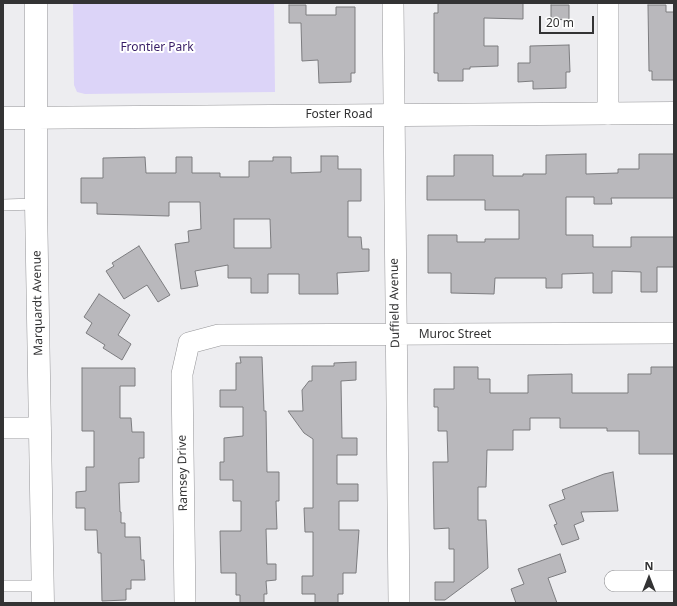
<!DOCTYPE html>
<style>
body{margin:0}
#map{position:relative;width:677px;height:606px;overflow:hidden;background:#ededf0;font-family:"Noto Sans",sans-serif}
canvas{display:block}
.frame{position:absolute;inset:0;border:4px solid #333334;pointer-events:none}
.north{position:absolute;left:629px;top:558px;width:40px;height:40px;-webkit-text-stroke:3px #fff;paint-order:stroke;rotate:0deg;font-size:11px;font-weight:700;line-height:16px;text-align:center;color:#333334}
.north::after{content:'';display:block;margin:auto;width:14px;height:18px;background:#333334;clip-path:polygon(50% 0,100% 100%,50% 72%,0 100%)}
.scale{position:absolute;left:539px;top:16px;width:55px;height:18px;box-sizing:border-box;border:2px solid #333334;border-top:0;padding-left:5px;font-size:12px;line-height:14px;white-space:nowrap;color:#333334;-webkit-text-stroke:3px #fff;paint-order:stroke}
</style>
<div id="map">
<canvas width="677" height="606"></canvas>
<div class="frame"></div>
<div class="north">N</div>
<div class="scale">20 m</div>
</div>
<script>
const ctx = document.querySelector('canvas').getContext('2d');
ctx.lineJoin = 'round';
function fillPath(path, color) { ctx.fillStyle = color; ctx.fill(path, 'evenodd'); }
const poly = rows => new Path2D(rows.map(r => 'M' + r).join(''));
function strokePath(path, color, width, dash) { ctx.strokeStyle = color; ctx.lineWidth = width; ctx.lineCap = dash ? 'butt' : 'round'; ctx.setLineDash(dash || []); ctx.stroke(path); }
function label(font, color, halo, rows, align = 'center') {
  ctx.font = font + ' "Noto Sans",sans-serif'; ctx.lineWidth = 4; ctx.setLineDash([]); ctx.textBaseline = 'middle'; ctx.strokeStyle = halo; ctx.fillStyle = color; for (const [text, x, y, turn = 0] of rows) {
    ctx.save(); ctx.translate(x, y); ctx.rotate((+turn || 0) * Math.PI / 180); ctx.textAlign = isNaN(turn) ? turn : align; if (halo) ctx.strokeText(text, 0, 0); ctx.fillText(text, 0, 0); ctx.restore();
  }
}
fillPath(poly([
 [73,3,274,3,275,92,85,94,77,92,74,85]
]), '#dcd4f8');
const building = poly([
 [438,3,523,3,523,19,484,18,484,46,498,46,498,66,470,67,470,69,463,69,463,81,438,81,438,73,434,73,434,13,438,13,438,3],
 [289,5,306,5,306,15,336,15,336,7,355,7,355,73,351,73,351,82,319,83,318,60,302,61,301,23,289,23,289,5],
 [551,5,569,5,569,20,551,19,551,5],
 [648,5,666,5,666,12,674,12,674,80,652,80,652,71,649,71,648,5],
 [569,45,570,72,566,72,566,88,533,89,533,81,518,82,518,63,530,63,530,46,569,45],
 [586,154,586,174,618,173,618,169,639,169,639,154,674,154,674,198,611,198,612,204,594,204,594,197,566,197,566,235,593,235,593,247,631,247,631,237,674,237,674,267,657,267,657,292,641,292,641,272,612,271,612,293,593,293,593,273,562,274,562,288,546,288,546,278,495,278,494,294,451,293,451,273,428,273,428,235,457,235,457,242,485,242,485,239,519,239,519,210,485,210,485,200,427,200,427,176,454,176,454,155,493,155,493,176,523,176,523,174,546,174,546,155,586,154],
 [321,156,338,156,338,169,361,169,361,201,348,201,348,237,361,237,362,249,369,249,369,271,337,273,338,294,299,294,299,274,268,274,268,293,251,293,251,278,228,278,228,265,195,271,198,286,181,289,175,244,189,242,188,231,201,229,200,202,169,202,169,216,97,214,97,203,81,203,81,178,103,178,103,158,145,157,146,173,176,173,176,157,192,157,192,173,220,173,220,177,249,177,249,161,273,161,273,157,291,157,291,173,321,172,321,156],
 [234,219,270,219,271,248,234,248,234,219],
 [139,246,170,295,158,302,147,285,124,299,106,271,114,266,112,263,139,246],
 [99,294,130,315,118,335,131,344,122,360,103,348,105,345,86,333,92,323,84,317,99,294],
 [240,357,262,357,264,411,266,411,267,472,279,472,279,501,276,501,277,529,266,529,267,564,276,564,276,580,266,581,267,594,264,594,264,603,240,603,240,595,236,595,236,573,221,573,220,531,241,531,241,501,233,501,233,480,220,480,220,462,224,462,224,438,243,436,243,407,220,407,220,390,236,390,236,363,241,363,240,357],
 [356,362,356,380,341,381,342,438,357,438,357,455,337,455,337,484,358,484,358,501,339,501,339,530,359,530,356,573,343,573,343,594,338,594,338,603,315,603,315,594,302,594,302,576,313,576,313,532,305,532,304,508,313,508,313,439,304,433,288,411,303,411,302,390,309,381,312,381,312,366,334,366,334,363,356,362],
 [454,367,478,367,478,379,490,379,490,393,528,393,528,375,572,374,572,393,628,393,628,374,651,374,651,367,674,367,674,454,639,454,639,431,607,431,607,428,560,428,560,418,530,418,530,430,513,430,513,450,487,450,486,487,478,487,478,520,486,520,488,568,445,600,435,600,435,582,454,582,454,549,449,549,449,528,434,529,433,462,448,462,447,431,438,431,438,407,434,407,434,389,454,389,454,367],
 [82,368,135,368,135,386,120,386,120,418,131,418,132,432,144,432,144,458,139,458,139,482,119,483,120,512,121,512,121,523,125,523,125,537,140,537,141,560,144,560,145,580,131,580,131,589,126,589,126,600,102,601,101,553,98,553,97,530,85,530,85,508,76,508,76,492,86,491,86,467,94,467,94,431,82,431,82,368],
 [613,472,618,511,581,512,584,521,574,525,579,539,562,545,554,525,557,524,549,505,565,499,562,490,604,474,613,472],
 [560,554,566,572,548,578,557,603,516,603,511,589,524,584,518,569,560,554]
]);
fillPath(building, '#b9b8bc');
strokePath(building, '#7c7c7f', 1);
const service = poly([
 [3,205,36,204],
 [3,586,43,586]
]);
const minor = poly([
 [393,3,399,603],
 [608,3,608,114],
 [3,428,40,428],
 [615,581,674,581],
 [185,603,182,374,189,343,219,335,674,333]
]);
const tertiary = poly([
 [36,3,36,204,43,603],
 [3,118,674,113]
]);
strokePath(service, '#959598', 12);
strokePath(minor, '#959598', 22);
strokePath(tertiary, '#959598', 23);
strokePath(service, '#fff', 11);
strokePath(minor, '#fff', 21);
strokePath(tertiary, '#fff', 22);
label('12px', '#371c66', '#fff', [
 ["Frontier Park",157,48]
]);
label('12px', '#333334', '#fff', [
 ["Foster Road",339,115],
 ["Marquardt Avenue",38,303,-91],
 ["Duffield Avenue",395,303,-91],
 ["Muroc Street",455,335],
 ["Ramsey Drive",183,473,-91]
]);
</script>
